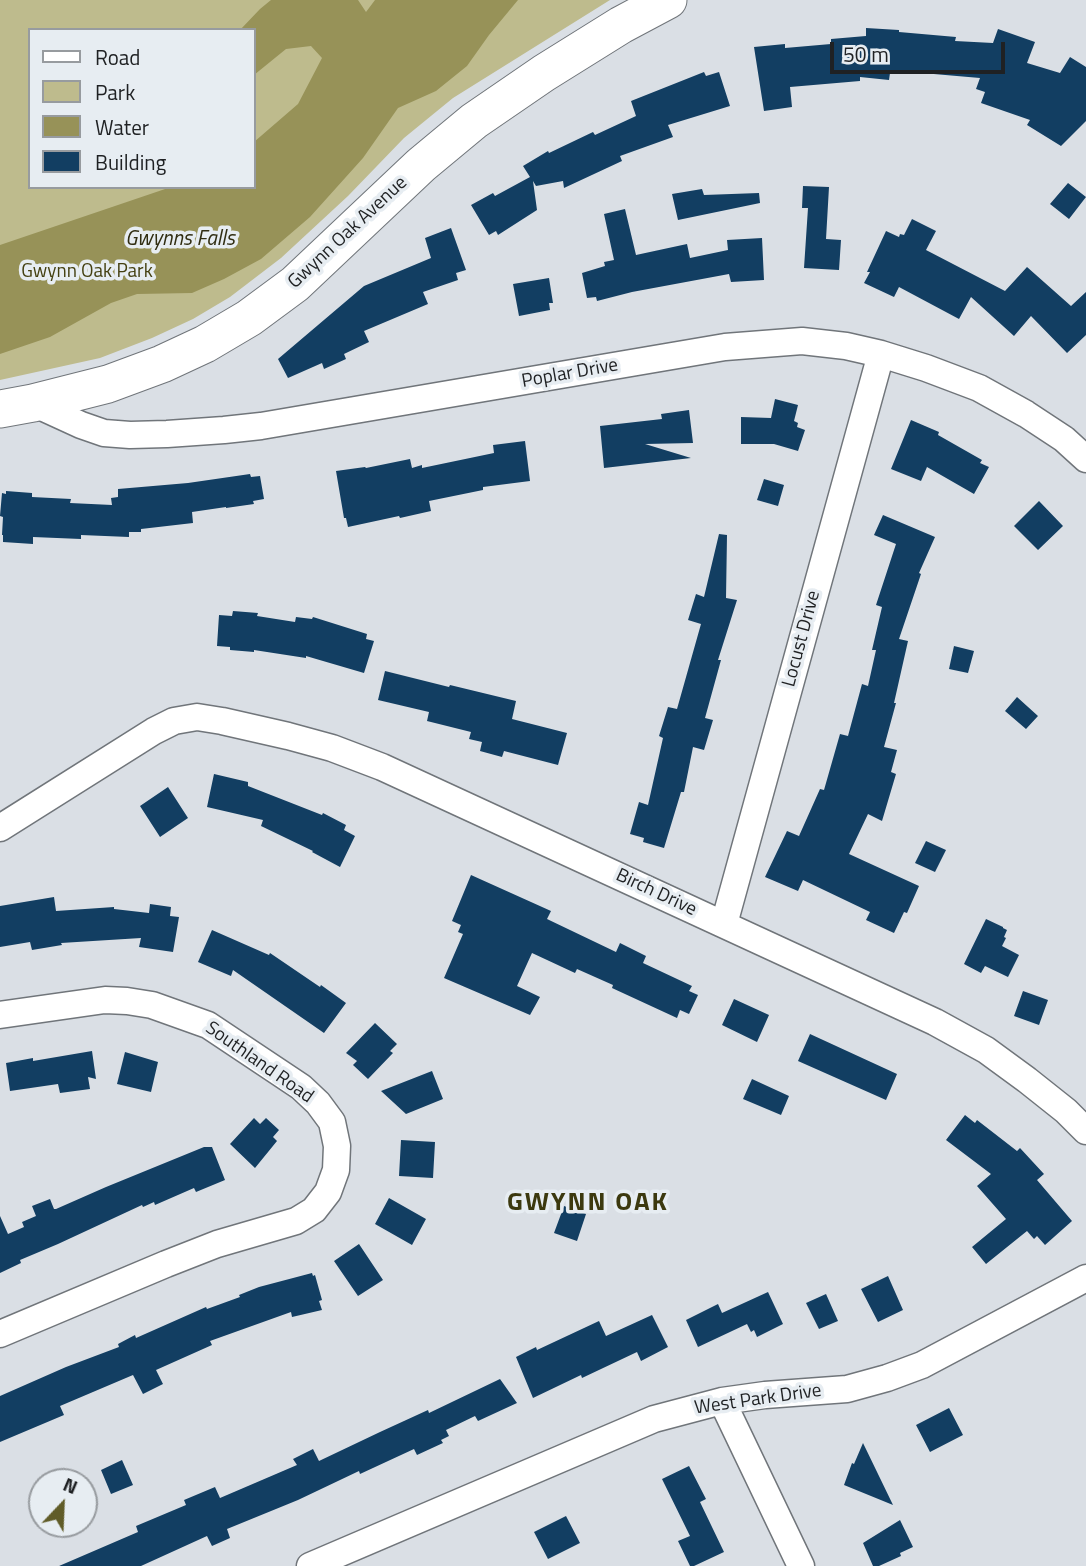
<!DOCTYPE html>
<style>
body{margin:0}
#map{position:relative;width:1086px;height:1566px;overflow:hidden;background:#dadfe5;font-family:"Titillium Web",sans-serif}
canvas{display:block}
.legend{position:absolute;left:28px;top:28px;width:228px;height:161px;box-sizing:border-box;background:#e7edf2;border:2px solid #979b9f;margin:0;padding:9px 12px;list-style:none;font-size:21px;color:#1f2123}
.legend li{display:flex;align-items:center;gap:14px;height:35px}
.legend b{width:35px;border:2px solid #979b9f}
.north{position:absolute;left:28px;top:1468px;width:70px;height:70px;box-sizing:border-box;background:#e7edf2;border:2px solid #979b9f;border-radius:50%;rotate:23deg;font-size:19px;font-weight:700;line-height:28px;text-align:center;color:#1f2123}
.north::after{content:'';display:block;margin:auto;width:24px;height:32px;background:#605c28;clip-path:polygon(50% 0,100% 100%,50% 72%,0 100%)}
.scale{position:absolute;left:830px;top:42px;width:175px;height:32px;box-sizing:border-box;border:4px solid #1f2123;border-top:0;padding-left:9px;font-size:21px;line-height:24px;white-space:nowrap;color:#1f2123;-webkit-text-stroke:5px #e7edf2;paint-order:stroke}
</style>
<div id="map">
<canvas width="1086" height="1566"></canvas>
<ul class="legend">
<li><b style="height:9px;background:#fff"></b>Road</li>
<li><b style="height:19px;background:#bebb8d"></b>Park</li>
<li><b style="height:19px;background:#979258"></b>Water</li>
<li><b style="height:19px;background:#123e62"></b>Building</li>
</ul>
<div class="north">N</div>
<div class="scale">50 m</div>
</div>
<script>
const ctx = document.querySelector('canvas').getContext('2d');
ctx.lineJoin = 'round';
function fillPath(path, color) { ctx.fillStyle = color; ctx.fill(path, 'evenodd'); }
const poly = rows => new Path2D(rows.map(r => 'M' + r).join(''));
function strokePath(path, color, width, dash) { ctx.strokeStyle = color; ctx.lineWidth = width; ctx.lineCap = dash ? 'butt' : 'round'; ctx.setLineDash(dash || []); ctx.stroke(path); }
function label(font, color, halo, rows, align = 'center') {
  ctx.font = font + ' "Titillium Web",sans-serif'; ctx.lineWidth = 7; ctx.setLineDash([]); ctx.textBaseline = 'middle'; ctx.strokeStyle = halo; ctx.fillStyle = color; for (const [text, x, y, turn = 0] of rows) {
    ctx.save(); ctx.translate(x, y); ctx.rotate((+turn || 0) * Math.PI / 180); ctx.textAlign = isNaN(turn) ? turn : align; if (halo) ctx.strokeText(text, 0, 0); ctx.fillText(text, 0, 0); ctx.restore();
  }
}
fillPath(poly([
 [0,0,610,0,453,98,404,138,348,196,281,258,230,297,193,319,152,338,100,358,0,380],
 [30,30,254,30,254,187,30,187]
]), '#bebb8d');
fillPath(poly([
 [271,0,358,0,366,12,375,0,518,0,489,35,467,66,436,91,398,108,363,158,310,217,261,259,224,279,192,293,137,294,111,303,50,337,0,354,0,245,171,187,254,187,254,142,298,104,322,58,311,46,286,49,254,75,254,30,240,30,260,9]
]), '#979258');
fillPath(poly([
 [866,28,899,30,899,32,956,37,955,41,993,43,998,29,1035,42,1027,63,1060,73,1070,57,1086,67,1086,121,1061,146,1027,125,1030,120,981,103,985,92,976,89,980,78,899,71,899,74,890,73,889,80,860,77,860,81,790,87,792,107,764,111,754,47,785,44,785,48,831,44,831,39,866,36],
 [704,72,706,76,719,72,730,106,668,125,673,137,620,156,622,161,564,188,563,181,536,186,533,181,537,210,498,235,496,231,489,235,471,205,493,193,495,196,530,177,523,166,548,151,549,153,593,132,595,135,636,116,631,101],
 [1068,183,1086,197,1069,219,1050,204],
 [803,186,829,187,826,239,841,240,839,270,804,268,808,208,802,208],
 [702,189,704,195,759,193,760,203,678,220,672,194],
 [625,209,636,255,687,244,690,258,728,250,727,240,762,238,764,280,731,282,729,274,632,292,597,301,596,297,587,298,582,273,605,266,604,262,614,260,604,214],
 [912,219,936,231,926,250,1005,291,1027,267,1071,306,1086,292,1086,335,1067,353,1031,316,1014,336,971,297,959,319,899,287,894,297,864,283,870,272,867,272,886,231,899,237,900,234,904,235],
 [451,228,466,270,456,273,458,280,423,292,428,304,364,331,369,342,344,354,346,359,324,369,322,363,288,378,278,359,364,286,431,258,425,238],
 [549,278,553,303,549,303,550,310,519,316,513,284],
 [775,399,798,405,794,421,798,423,797,427,805,430,798,451,774,444,741,444,741,417,771,418],
 [689,410,693,443,645,444,691,458,604,468,600,426,662,419,661,414],
 [911,420,939,432,938,435,982,460,980,463,989,467,974,494,927,467,921,481,891,469],
 [525,441,530,481,483,487,483,490,429,501,431,511,400,518,399,516,348,527,346,518,344,518,336,471,365,467,366,468,410,459,412,468,422,465,422,468,494,453,493,445],
 [250,474,251,477,260,476,264,499,253,501,254,504,226,508,226,507,192,512,193,523,141,529,141,532,129,532,129,537,81,535,81,539,33,537,33,544,3,542,3,535,2,535,3,517,0,516,2,493,6,494,6,491,32,493,32,497,71,499,70,503,112,505,111,498,118,497,118,489,188,483],
 [764,479,784,485,778,506,757,500],
 [1039,501,1063,526,1038,550,1014,526],
 [883,515,935,537,919,573,921,574,899,639,908,641,894,703,896,703,884,747,897,750,891,772,896,774,882,821,868,814,849,854,919,886,907,913,904,912,894,933,866,920,870,912,803,880,798,891,765,877,787,831,799,836,820,789,824,790,840,734,848,736,862,684,868,686,876,650,872,650,882,607,876,605,896,544,874,535],
 [719,534,727,535,726,598,737,600,718,660,721,660,705,718,713,720,704,750,693,747,684,792,681,792,664,848,643,842,644,838,630,834,639,802,648,805,663,738,659,736,668,707,677,709,701,624,688,620,696,594,704,597],
 [233,611,258,613,257,616,295,622,296,617,312,619,313,617,367,634,366,639,374,641,364,673,306,656,306,658,254,650,254,652,230,650,230,647,217,646,219,615,232,616],
 [954,646,974,651,968,673,949,669],
 [385,671,449,687,450,685,516,701,512,719,567,733,558,765,504,751,502,757,480,751,482,742,469,739,471,732,427,721,429,712,378,700],
 [1017,697,1038,716,1026,729,1005,711],
 [214,774,248,782,248,786,322,815,323,813,346,825,344,830,355,836,340,867,312,852,313,851,261,826,263,820,207,807],
 [168,787,188,818,160,837,140,806],
 [926,841,946,850,935,872,915,863],
 [471,875,551,911,547,919,616,952,620,943,646,956,643,963,692,986,689,991,698,995,689,1014,680,1010,677,1018,612,988,613,985,577,969,575,973,532,953,517,986,540,997,530,1015,444,978,463,934,458,932,461,925,452,921],
 [54,897,56,911,114,907,114,909,149,913,150,904,171,907,170,916,179,917,173,952,139,947,141,938,61,943,62,945,32,950,30,942,0,947,0,906],
 [986,919,1003,927,1003,928,1007,930,1004,937,1006,938,1002,946,1019,955,1008,977,985,966,981,973,964,964],
 [212,930,269,955,270,953,320,987,321,985,346,1003,324,1033,233,970,231,976,198,962],
 [1023,991,1048,1000,1039,1025,1014,1016],
 [734,999,769,1015,757,1042,722,1025],
 [375,1023,397,1044,390,1051,393,1053,368,1079,353,1065,357,1061,346,1053],
 [810,1034,897,1074,886,1100,798,1061],
 [92,1051,96,1079,88,1077,90,1089,60,1093,58,1084,10,1091,6,1063,33,1058,33,1061],
 [125,1052,158,1062,151,1092,117,1084],
 [432,1071,443,1099,406,1114,381,1091],
 [752,1079,789,1096,781,1115,743,1099],
 [965,1115,975,1123,977,1120,1017,1151,1020,1148,1044,1174,1037,1180,1072,1221,1045,1245,1037,1236,1034,1239,1027,1231,986,1264,972,1247,1006,1219,977,1186,991,1174,946,1140],
 [254,1118,260,1124,266,1118,279,1130,273,1137,277,1141,255,1168,230,1144],
 [401,1140,435,1142,433,1178,399,1176],
 [204,1147,212,1147,225,1180,196,1192,194,1188,155,1205,154,1202,143,1207,142,1205,58,1244,20,1260,21,1263,0,1273,0,1216,8,1234,24,1227,22,1222,36,1216,32,1206,50,1199,54,1209,56,1209,106,1187],
 [389,1198,426,1219,412,1245,375,1224],
 [564,1206,586,1214,577,1241,554,1233],
 [359,1244,383,1280,358,1296,334,1261],
 [312,1273,313,1276,315,1275,322,1300,319,1301,322,1310,292,1317,291,1312,210,1341,212,1345,156,1370,163,1384,143,1394,133,1375,60,1406,64,1415,0,1442,0,1396,66,1367,119,1347,118,1344,135,1335,136,1338,206,1307,207,1309,240,1297,239,1295,259,1287],
 [888,1276,903,1310,878,1322,861,1289],
 [768,1292,783,1324,757,1337,754,1330,751,1332,747,1324,698,1347,686,1320,718,1304,722,1313],
 [826,1294,838,1321,819,1329,806,1303],
 [652,1315,668,1347,641,1361,637,1352,582,1378,581,1375,533,1398,516,1357,536,1347,537,1350,599,1321,606,1336],
 [500,1379,517,1403,478,1421,475,1416,446,1430,449,1436,441,1440,443,1443,417,1455,414,1449,360,1474,359,1471,298,1500,227,1529,230,1538,212,1546,207,1536,141,1566,59,1566,138,1532,136,1526,186,1505,184,1500,215,1487,220,1498,297,1465,293,1459,313,1449,319,1461,380,1432,428,1410,429,1413],
 [949,1408,963,1435,930,1452,916,1425],
 [863,1443,893,1505,844,1485,852,1463,854,1464],
 [122,1460,133,1485,111,1494,101,1470],
 [689,1466,706,1499,700,1502,724,1552,694,1566,690,1566,678,1541,690,1536,662,1479],
 [566,1516,580,1543,548,1559,534,1532],
 [900,1520,913,1547,900,1553,901,1556,879,1566,873,1566,863,1543]
]), '#123e62');
const street = poly([
 [33,403,81,425,104,433,130,435,167,434,224,430,261,426,725,347,802,341,846,346,881,354,926,368,979,388,1026,414,1064,439,1086,459],
 [0,828,154,731,174,721,197,717,222,721,288,736,332,748,382,767,935,1022,986,1050,1027,1080,1066,1111,1086,1131],
 [724,924,881,354],
 [0,1015,105,1000,127,1001,152,1005,208,1025,301,1087,318,1103,332,1122,337,1146,336,1170,328,1192,314,1210,296,1221,217,1244,166,1264,0,1334],
 [722,1401,801,1566],
 [310,1566,654,1419,722,1401,765,1395,847,1389,887,1378,922,1365,1086,1278]
]);
const secondary = poly([
 [0,409,33,403,108,384,162,364,205,344,249,318,295,284,421,165,474,121,544,73,621,25,668,0]
]);
strokePath(street, '#70757a', 29);
strokePath(secondary, '#70757a', 39);
strokePath(street, '#fff', 26);
strokePath(secondary, '#fff', 37);
label('19px', '#1f2123', '#e7edf2', [
 ["Gwynn Oak Avenue",348,233,-43],
 ["Poplar Drive",570,374,-10],
 ["Locust Drive",802,639,-75],
 ["Birch Drive",656,893,25],
 ["Southland Road",259,1063,35],
 ["West Park Drive",758,1400,-8]
]);
label('19px', '#444011', '#e7edf2', [
 ["Gwynn Oak Park",87,272]
]);
label('italic 21px', '#302d12', '#e7edf2', [
 ["Gwynns Falls",180,240]
]);
ctx.letterSpacing = '2px';
label('bold 26px', '#3c390f', '#e7edf2', [
 ["GWYNN OAK",588,1204]
]);
ctx.letterSpacing = '0px';
</script>
